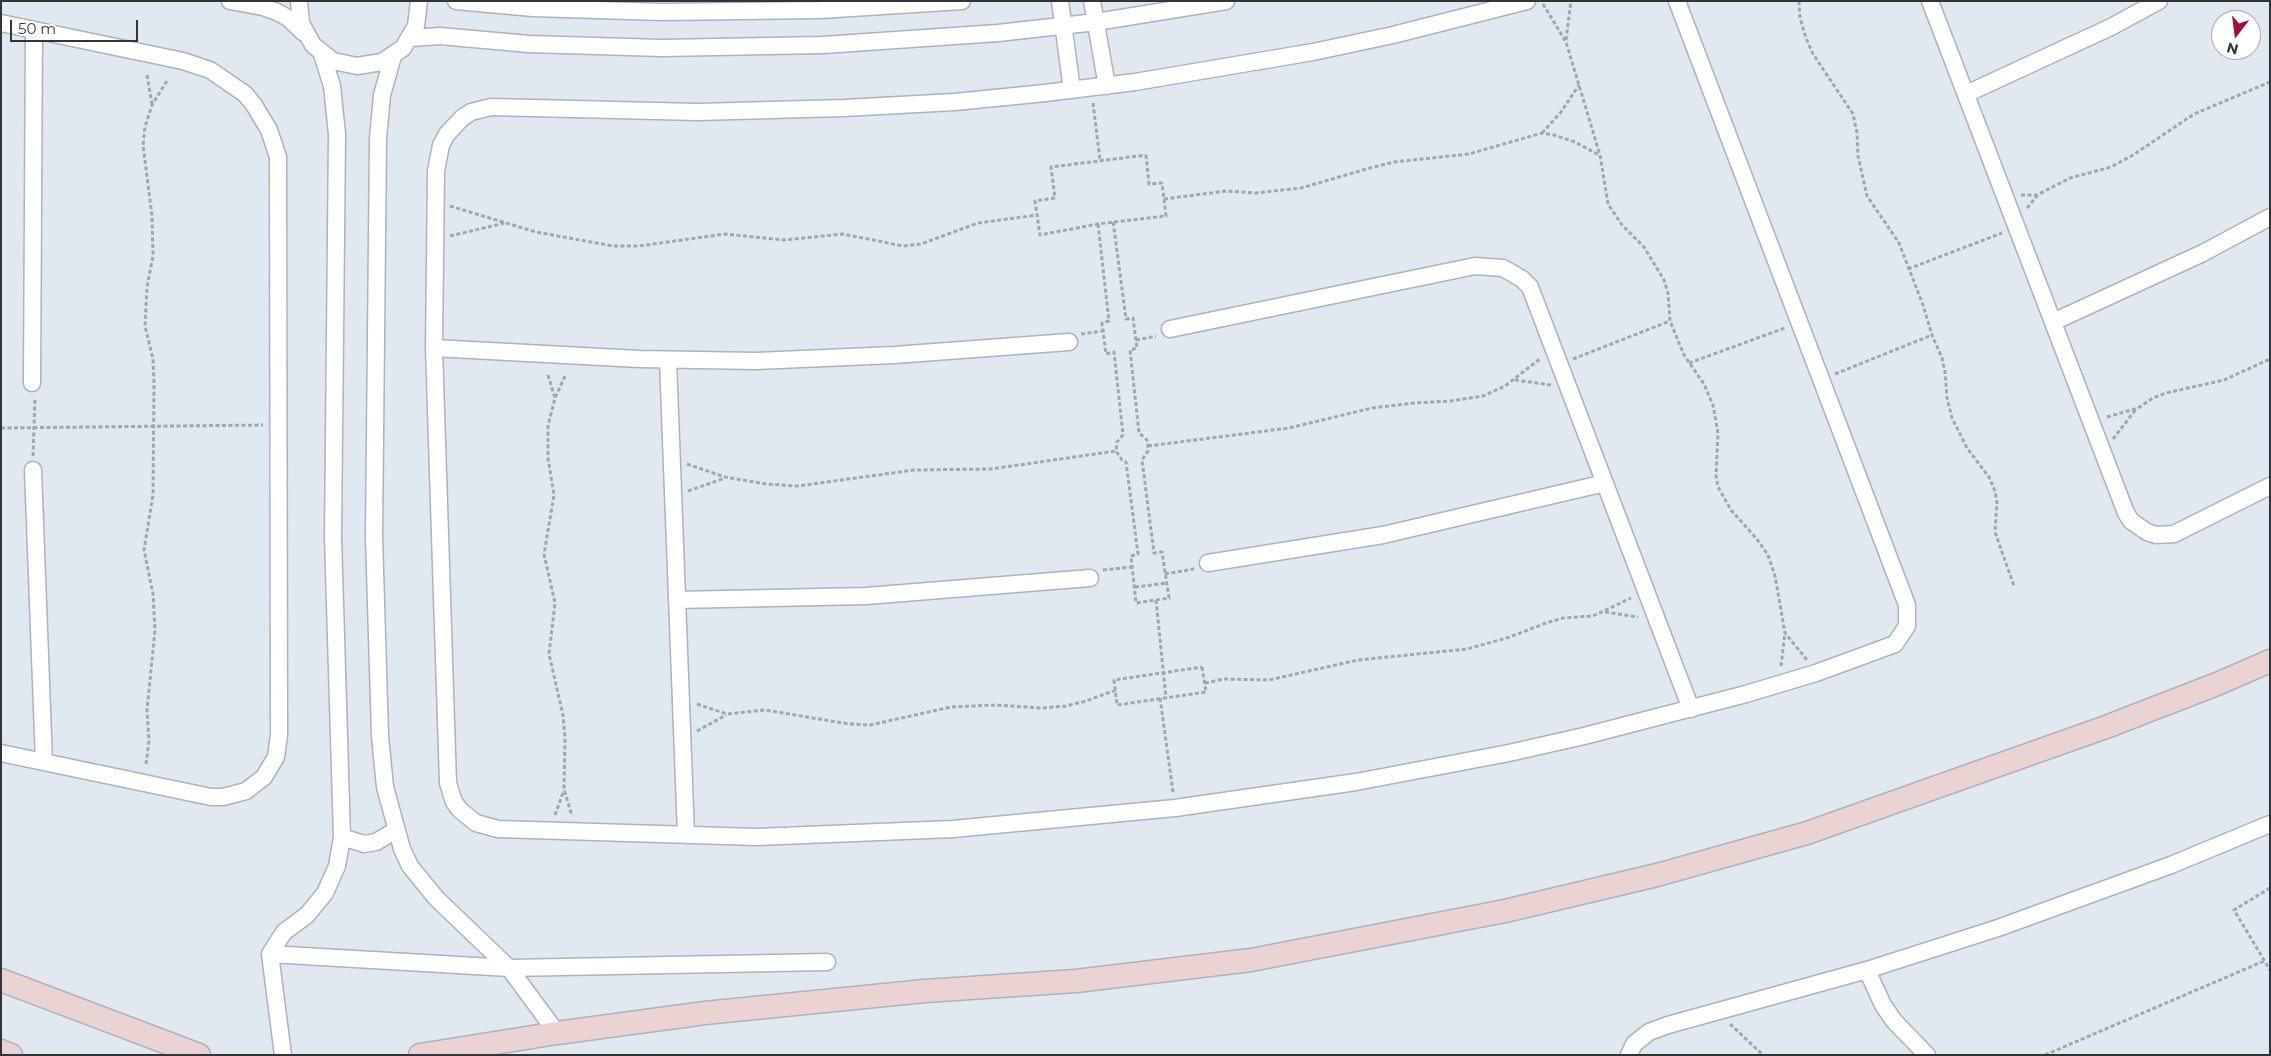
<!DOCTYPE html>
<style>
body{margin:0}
#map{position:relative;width:2271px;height:1056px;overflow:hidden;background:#e1e8f0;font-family:Montserrat,sans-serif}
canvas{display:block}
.frame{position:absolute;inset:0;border:2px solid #323538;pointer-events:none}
.north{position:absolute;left:2211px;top:10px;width:50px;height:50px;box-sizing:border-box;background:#fff;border:1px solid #adaeaf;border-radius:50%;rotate:195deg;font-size:14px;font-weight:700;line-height:20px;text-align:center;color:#323538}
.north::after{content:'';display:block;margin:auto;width:18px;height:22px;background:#a60c3b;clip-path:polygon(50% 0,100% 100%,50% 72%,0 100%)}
.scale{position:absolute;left:10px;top:20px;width:128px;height:22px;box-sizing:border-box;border:2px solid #323538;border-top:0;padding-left:6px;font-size:15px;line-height:18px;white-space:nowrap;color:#323538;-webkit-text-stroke:4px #fff;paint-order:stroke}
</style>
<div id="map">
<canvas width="2271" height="1056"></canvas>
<div class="frame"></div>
<div class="north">N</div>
<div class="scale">50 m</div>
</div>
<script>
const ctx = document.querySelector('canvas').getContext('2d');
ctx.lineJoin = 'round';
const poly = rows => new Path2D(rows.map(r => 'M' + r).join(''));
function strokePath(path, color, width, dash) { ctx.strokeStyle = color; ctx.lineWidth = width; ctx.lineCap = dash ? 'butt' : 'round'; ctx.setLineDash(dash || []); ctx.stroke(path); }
const street = poly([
 [230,1,263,7,277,12,288,18,304,33],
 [299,1,301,23,313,45,333,61,357,66,382,62,403,48,416,26,419,1],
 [456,1,533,8,662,12,820,10,962,1],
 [1060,1,1072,90],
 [1092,1,1107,86],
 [1527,1,1393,35,1313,52,1135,82,1045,93,955,102,844,108,698,112,491,107,471,112,462,118,447,134,441,145,436,171,434,348,448,783,454,802,460,810,476,823,498,829,757,837,953,829,1175,808,1356,782,1509,753,1584,736,1746,694,1816,673,1895,644,1907,626,1907,605,1677,1],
 [1930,1,2126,513,2131,521,2147,532,2156,535,2174,534,2270,486],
 [1,23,183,61,210,70,245,94,254,105,269,130,278,157,279,735,276,757,264,777,246,791,223,797,211,797,1,753],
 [411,38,440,36,529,44,662,48,823,45,998,33,1096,22,1226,1],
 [393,56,382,95,378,139,374,536,380,736,385,787,402,849,410,866,436,898,509,968,557,1033],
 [1966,94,2111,27,2159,1],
 [2053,322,2203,253,2270,217],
 [1170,329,1475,266,1503,268,1522,279,1530,287,1691,709],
 [434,348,639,359,756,361,894,355,1069,342],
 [668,360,686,835],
 [32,383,34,30],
 [33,470,44,762],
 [1208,563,1383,535,1605,483],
 [677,600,866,596,1090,578],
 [342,837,364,844,376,842,396,830],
 [270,954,509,968,827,962],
 [1867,970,1883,1005,1894,1021,1927,1055],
 [283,1055,270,954,284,932,307,915,325,893,337,866,342,837,333,537,337,134,332,86,322,54],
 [1629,1055,1634,1044,1649,1032,1668,1025,1867,970,1998,928,2171,865,2270,824]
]);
const secondary = poly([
 [1,980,199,1055],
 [1,1051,11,1055],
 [420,1055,557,1033,705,1013,925,991,1076,981,1251,960,1505,911,1657,875,1807,833,2106,727,2217,684,2270,661]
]);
strokePath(street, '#acb3bb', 19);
strokePath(secondary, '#acb3bb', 25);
strokePath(poly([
 [1799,1,1800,18,1806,38,1813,54,1853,114,1857,133,1858,156,1867,196,1899,243,1923,305,1932,335,1942,358,1945,372,1947,398,1952,418,1967,448,1989,477,1995,491,1997,503,1995,532,2014,586],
 [1543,4,1566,42,1600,155,1608,204,1622,225,1644,247,1664,280,1668,293,1670,321,1684,355,1704,384,1713,405,1718,433,1716,475,1718,487,1731,510,1756,538,1768,555,1775,576,1785,633,1807,660],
 [1566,40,1571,1],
 [147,75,152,104],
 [1093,103,1100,160],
 [1542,133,1561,112,1579,85],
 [1146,155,1149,184,1162,183,1166,216,1098,224,1040,235,1035,201,1055,198,1051,167,1146,155],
 [2021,195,2037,195,2070,178,2111,167,2133,155,2194,114,2270,82],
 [1164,199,1226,191,1256,193,1301,188,1370,168,1394,162,1469,154,1542,133,1554,135,1575,142,1599,155],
 [450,206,536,232,613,246,639,246,725,234,784,240,843,234,903,246,921,244,978,223,1037,215],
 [2027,208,2037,196],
 [1098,224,1109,321,1102,323,1106,354,1114,352,1123,435,1117,442,1116,451,1122,460,1126,462,1138,554,1131,556,1136,603,1169,598,1162,552,1154,553,1142,460,1148,451,1148,446,1147,440,1139,433,1130,350,1137,348,1133,318,1126,319,1113,221],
 [450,236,505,223],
 [1908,269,2002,233],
 [1081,334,1103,331],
 [1136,340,1156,336],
 [1573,359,1670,321],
 [1689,363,1785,328],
 [1835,374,1932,335],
 [548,375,555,398],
 [565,376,555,398,548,426,548,458,554,495,544,554,555,603,549,654,563,715,565,738,564,789,572,816],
 [1515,380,1551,385],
 [2107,417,2138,408,2153,398,2166,393,2224,380,2270,359],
 [1,428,263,425],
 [2113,439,2137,408],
 [1148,446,1289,428,1372,408,1414,403,1451,401,1483,396,1505,386,1541,358],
 [33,456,35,398],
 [687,464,725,477,766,484,798,486,914,470,991,469,1116,451],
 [688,491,725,478],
 [1103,570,1132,567],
 [1165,574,1194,569],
 [1135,587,1167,583],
 [1156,600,1166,698],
 [1605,612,1638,617],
 [1781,666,1785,633],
 [1202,667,1206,692,1117,705,1114,680,1202,667],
 [1205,683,1224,679,1269,680,1358,660,1467,649,1510,637,1546,623,1563,618,1593,616,1631,598],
 [1160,698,1173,792],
 [697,704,727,714,765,710,849,724,870,725,951,707,995,705,1042,708,1066,706,1086,701,1116,690],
 [697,731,726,715],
 [146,764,149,741,147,710,155,630,153,594,144,550,153,495,154,383,153,359,145,326,147,287,153,256,152,216,143,145,145,127,152,105,168,79],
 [555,815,564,790],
 [2270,888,2234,910,2270,970],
 [1730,1024,1763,1055],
 [2045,1055,2264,961]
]), '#a2a7ae', 3, [4, 2.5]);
strokePath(street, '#fff', 16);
strokePath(secondary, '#ebd3d4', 22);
</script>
